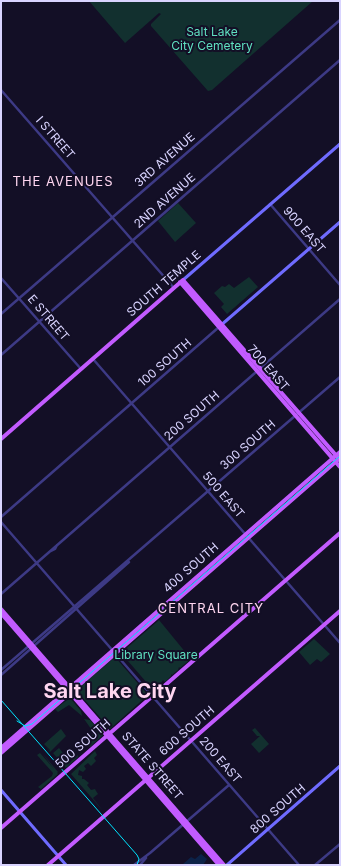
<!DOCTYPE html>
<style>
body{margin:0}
#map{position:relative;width:341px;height:866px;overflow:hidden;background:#130f26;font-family:Inter,sans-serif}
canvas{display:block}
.frame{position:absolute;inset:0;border:2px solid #d9d4ff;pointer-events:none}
</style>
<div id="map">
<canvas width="341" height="866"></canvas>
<div class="frame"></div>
</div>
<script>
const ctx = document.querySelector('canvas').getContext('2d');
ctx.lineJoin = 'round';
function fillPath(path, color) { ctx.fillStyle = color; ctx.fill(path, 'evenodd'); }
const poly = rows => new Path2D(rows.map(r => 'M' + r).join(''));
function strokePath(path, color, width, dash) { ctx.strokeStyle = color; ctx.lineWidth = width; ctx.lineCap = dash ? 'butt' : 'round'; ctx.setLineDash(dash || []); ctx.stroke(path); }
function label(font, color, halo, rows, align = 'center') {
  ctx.font = font + ' Inter,sans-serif'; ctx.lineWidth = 4; ctx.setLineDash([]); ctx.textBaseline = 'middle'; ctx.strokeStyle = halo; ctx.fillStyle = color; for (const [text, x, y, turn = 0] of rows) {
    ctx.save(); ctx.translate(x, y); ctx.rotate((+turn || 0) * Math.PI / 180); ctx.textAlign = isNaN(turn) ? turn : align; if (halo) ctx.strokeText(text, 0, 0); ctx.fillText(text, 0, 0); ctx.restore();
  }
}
fillPath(poly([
 [89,1,150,2,313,1,212,90,208,91,151,26,151,24,161,14,159,13,125,43],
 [178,203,196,223,175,242,158,221],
 [249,277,258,287,227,314,221,307,224,304,214,293,222,286,225,287,229,284,234,288],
 [159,620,191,659,180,668,179,667,178,670,172,675,171,674,171,676,165,682,163,680,160,685,158,685,159,686,154,691,121,653],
 [314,639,330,654,321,662,317,659,310,665,299,652],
 [115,657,148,695,110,729,76,690],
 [70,698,81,711,82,716,69,705,58,712,55,709],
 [84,719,90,720,103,735,90,747,86,743,88,738,94,733],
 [255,728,269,744,259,753,251,744,260,736,257,736,252,730],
 [61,729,66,736,50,752,46,747,50,751,50,750,44,744],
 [59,748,70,762,78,755,78,757,66,768,53,753],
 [95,751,97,755,94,758,96,761,91,766,88,763,84,766,86,769,83,772,79,770,78,775,82,776,82,779,84,779,89,783,87,785,91,790,95,789,96,791,98,794,93,798,103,811,71,774],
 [40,753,54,769,42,753,58,772,57,773,58,774,41,789,38,787,52,776,53,773,37,755]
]), '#12302f');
fillPath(poly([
 [201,854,207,859,203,865,182,865,191,857,195,859]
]), '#0c2248');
strokePath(poly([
 [1,90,174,288],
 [270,204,340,285],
 [1,278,81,369],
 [1,314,340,20],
 [1,355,340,60],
 [93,359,340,643],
 [1,517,219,327],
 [1,522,299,865],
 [51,551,55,549,57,545],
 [1,594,340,299],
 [1,670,340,377],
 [1,675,129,562],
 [134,865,150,853,229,785],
 [140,865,146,858],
 [315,865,340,844]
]), '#3d3a85', 2.5);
strokePath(poly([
 [183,280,340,144],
 [220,326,340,222],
 [1,790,66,865],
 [227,865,340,766]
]), '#6f6bff', 3);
strokePath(poly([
 [180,282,340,467],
 [1,439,183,280,340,460],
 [1,609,224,865],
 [1,613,219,865],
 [1,748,340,452],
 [1,753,340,458],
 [1,828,340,533],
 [48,865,340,611]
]), '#c25bff', 4);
strokePath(poly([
 [1,700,137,855,139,859,137,865],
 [17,721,25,726,32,724,340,456]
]), '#00e5ff', 1);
label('12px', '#5fe0c0', '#130f26', [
 ["Salt Lake",212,32],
 ["City Cemetery",212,46],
 ["Library Square",156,655]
]);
label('12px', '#d9d4ff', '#130f26', [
 ["I STREET",55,138,49],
 ["3RD AVENUE",165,160,-41],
 ["2ND AVENUE",165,201,-41],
 ["900 EAST",304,230,49],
 ["SOUTH TEMPLE",164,284,-41],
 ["E STREET",48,318,49],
 ["100 SOUTH",165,363,-41],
 ["700 EAST",268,368,49],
 ["200 SOUTH",192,416,-41],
 ["300 SOUTH",248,445,-41],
 ["500 EAST",223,495,49],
 ["400 SOUTH",191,568,-41],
 ["600 SOUTH",187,731,-41],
 ["500 SOUTH",83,744,-41],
 ["200 EAST",220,760,49],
 ["STATE STREET",152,766,49],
 ["800 SOUTH",278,809,-41]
]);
ctx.letterSpacing = '1px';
label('13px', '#ffd6f0', '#130f26', [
 ["THE AVENUES",63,182],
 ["CENTRAL CITY",211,609]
]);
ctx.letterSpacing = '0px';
label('bold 20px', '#ffd6f0', '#130f26', [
 ["Salt Lake City",110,692]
]);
</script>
